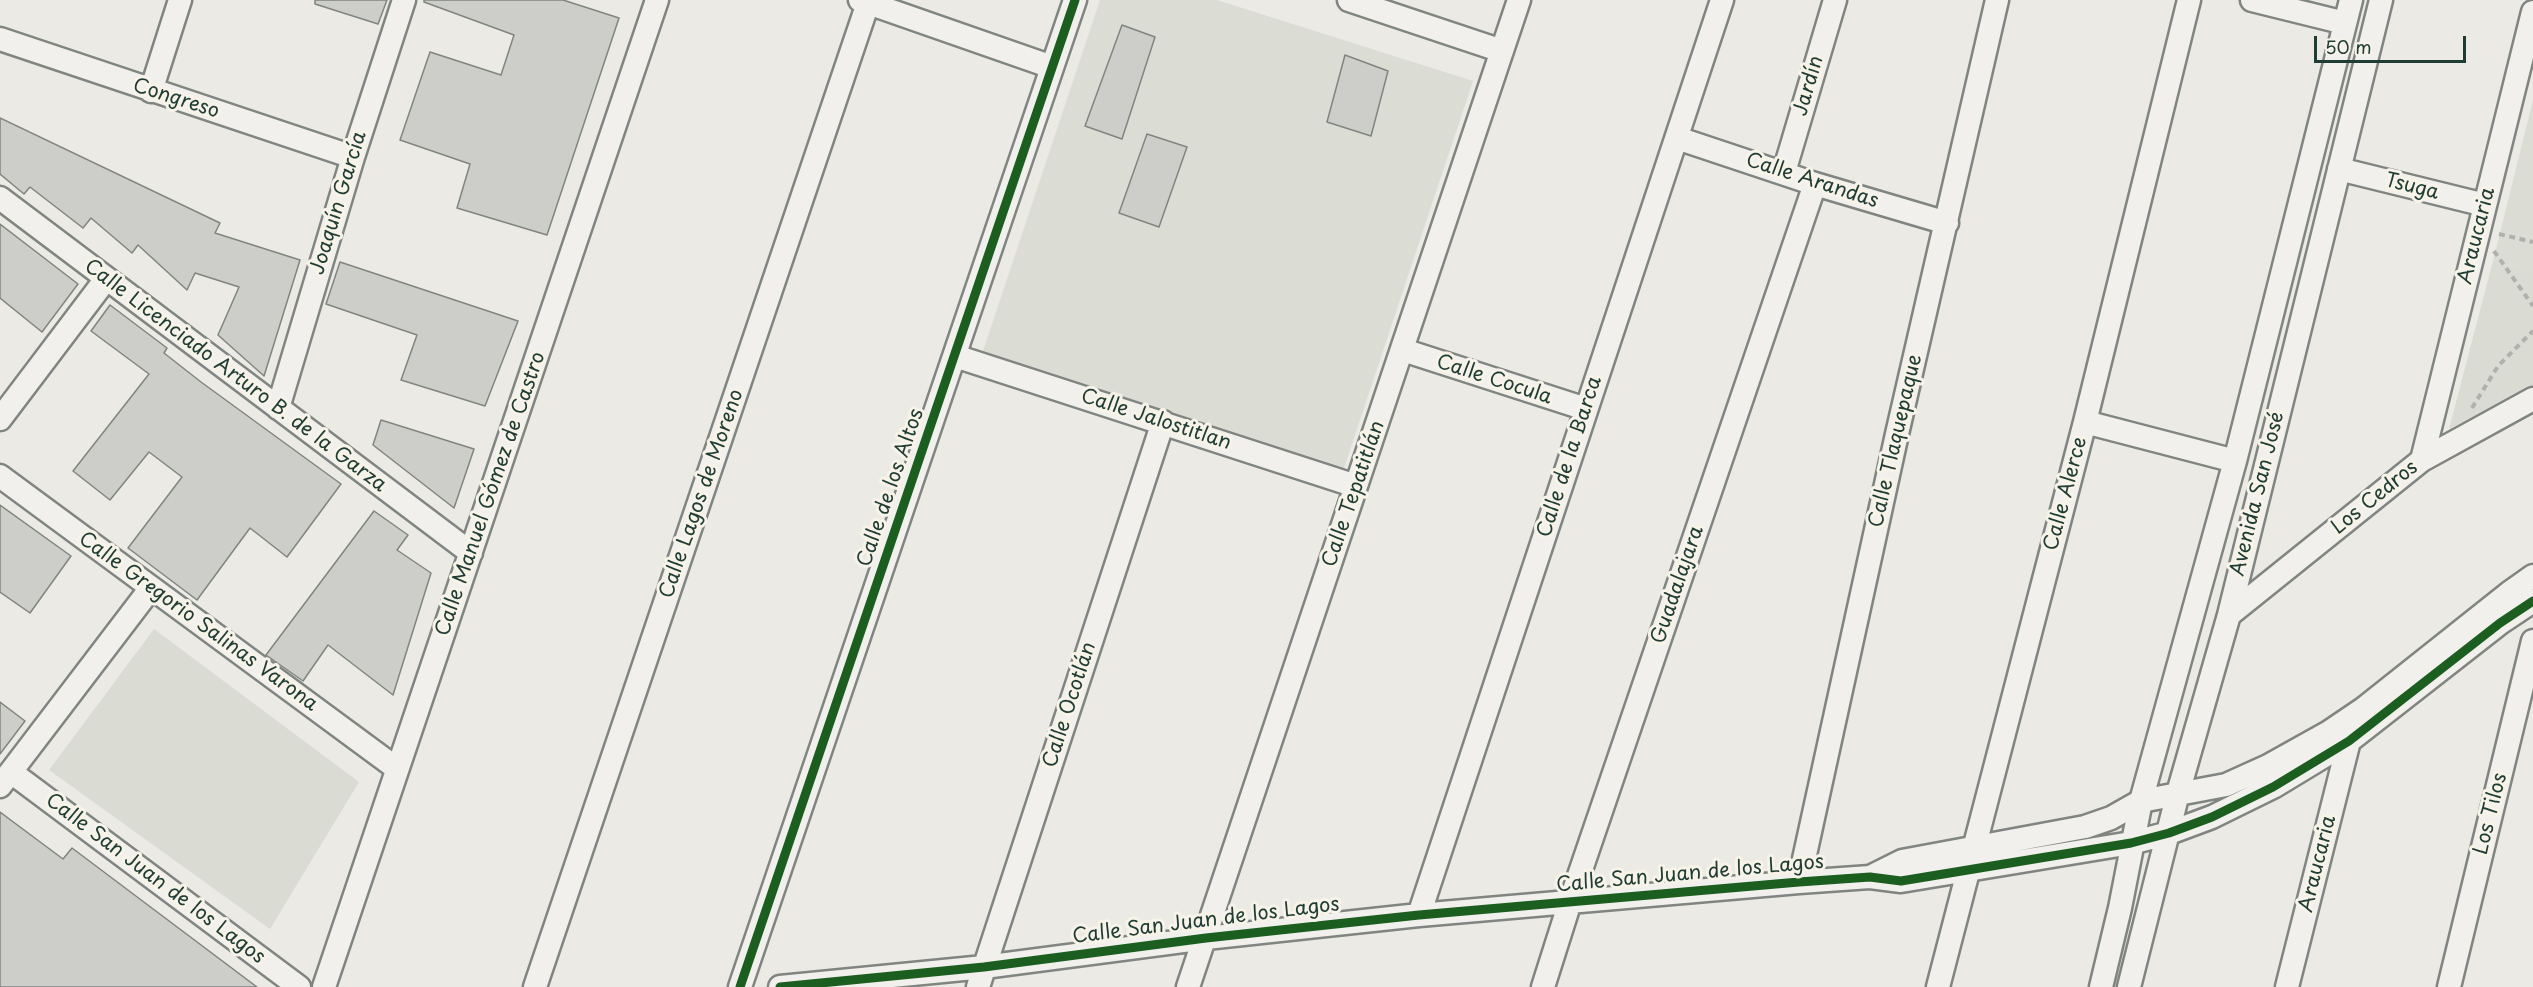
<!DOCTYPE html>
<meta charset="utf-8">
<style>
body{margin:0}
#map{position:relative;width:2533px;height:987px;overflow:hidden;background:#ebeae4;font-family:"Playpen Sans",sans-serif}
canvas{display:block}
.scale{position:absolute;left:2314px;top:36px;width:152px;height:27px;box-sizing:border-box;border:3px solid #1f3d34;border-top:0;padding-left:8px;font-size:18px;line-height:21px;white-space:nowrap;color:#1f3d34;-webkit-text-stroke:4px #f7f3e8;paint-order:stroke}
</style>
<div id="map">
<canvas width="2533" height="987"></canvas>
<div class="scale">50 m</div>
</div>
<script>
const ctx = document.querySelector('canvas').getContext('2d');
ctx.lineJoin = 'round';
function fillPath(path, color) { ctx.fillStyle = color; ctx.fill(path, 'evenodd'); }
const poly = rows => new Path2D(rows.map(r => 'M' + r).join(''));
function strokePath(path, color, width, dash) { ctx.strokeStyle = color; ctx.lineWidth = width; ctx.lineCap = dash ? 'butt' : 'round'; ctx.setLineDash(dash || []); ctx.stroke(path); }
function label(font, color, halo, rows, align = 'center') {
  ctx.font = font + ' "Playpen Sans",sans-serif'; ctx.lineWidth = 6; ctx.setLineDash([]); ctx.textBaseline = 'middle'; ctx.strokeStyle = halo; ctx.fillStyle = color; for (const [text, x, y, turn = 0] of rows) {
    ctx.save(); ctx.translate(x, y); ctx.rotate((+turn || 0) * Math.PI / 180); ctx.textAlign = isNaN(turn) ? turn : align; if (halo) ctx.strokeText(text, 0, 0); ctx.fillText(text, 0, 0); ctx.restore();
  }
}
fillPath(poly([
 [1100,0,1217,0,1473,81,1343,471,982,354],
 [2533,100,2533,272,2493,261]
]), '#dbdcd3');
fillPath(poly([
 [2493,261,2533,272,2533,386,2449,429],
 [154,629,359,782,270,929,49,770]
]), '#dadbd2');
const building = poly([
 [315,0,387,0,378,24,315,4,315,0],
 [424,0,563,0,619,18,547,235,457,208,470,164,400,140,430,52,501,75,514,35,424,2,424,0],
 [1122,25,1155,37,1122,139,1085,126,1122,25],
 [1345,55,1388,71,1371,136,1327,122,1345,55],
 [0,118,220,223,215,233,300,260,264,376,218,335,239,287,195,273,187,290,138,245,132,253,91,218,83,228,30,187,24,194,0,174,0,118],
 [1147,134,1187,147,1159,227,1119,213,1147,134],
 [0,224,78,284,42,332,0,298,0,224],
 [340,262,518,321,485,406,401,380,417,335,326,304,340,262],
 [110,305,167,348,164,353,201,382,341,484,287,557,250,528,197,600,128,548,182,477,149,452,110,500,73,471,149,374,91,331,110,305],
 [381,420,474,449,454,508,373,445,381,420],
 [0,505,71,556,30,613,0,592,0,505],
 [374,511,408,535,397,550,431,573,393,695,328,645,303,681,266,655,374,511],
 [0,702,25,721,0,754,0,702],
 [0,812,63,859,72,848,257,987,0,987,0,812]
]);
fillPath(building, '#cdceca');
strokePath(building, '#808581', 1.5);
const minor = poly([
 [860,0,1052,67],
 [1349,0,1502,51],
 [2252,0,2345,23],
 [0,39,353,157],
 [151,91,180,0],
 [1677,138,1815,184,1947,223],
 [2339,169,2485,205],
 [1784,172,1835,0],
 [0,198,471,553],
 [1403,350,1586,409],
 [955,356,1356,486],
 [278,408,353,157,404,0],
 [0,419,106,279],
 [2085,422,2235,461],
 [2422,460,2533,12],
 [0,476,396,768],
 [2229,615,2422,460,2533,399],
 [11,772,299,987],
 [0,786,151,588],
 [1870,877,1902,861,2085,827,2111,818,2141,801,2226,785,2268,766,2329,732,2363,709,2509,593,2533,576],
 [1799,882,1897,434,1997,0],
 [1419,915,1722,0],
 [324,987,657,0],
 [535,987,869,0],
 [740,987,1075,0],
 [780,987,984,967,1206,938,1419,915,1799,882,1870,877,1901,881,2131,843,2169,833,2212,817,2273,787,2349,741,2500,623,2533,601],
 [978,987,1163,422],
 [1188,987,1519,0],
 [1543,987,1570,902,1815,184],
 [1938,987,2085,422,2189,0],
 [2101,987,2120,908,2141,801,2235,461,2351,0],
 [2129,987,2178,793,2229,615,2381,0],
 [2287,987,2349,741],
 [2449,987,2533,641]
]);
strokePath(minor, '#808581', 27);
strokePath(poly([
 [2499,234,2533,242],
 [2494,251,2533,306],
 [2472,408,2498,366,2533,331]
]), '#afb1ad', 4, [6, 4.5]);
strokePath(minor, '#f1f0ec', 22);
strokePath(poly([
 [740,987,1075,0],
 [780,987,984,967,1206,938,1419,915,1799,882,1870,877,1901,881,2131,843,2169,833,2212,817,2273,787,2349,741,2500,623,2533,601]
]), '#1b5e20', 9);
label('20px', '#1f3d34', '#f7f3e8', [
 ["Jardín",1809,86,-74],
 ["Congreso",176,99,18],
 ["Calle Arandas",1812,181,18],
 ["Tsuga",2412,187,14],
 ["Joaquín García",339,203,-73],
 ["Araucaria",2477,236,-76],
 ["Calle Licenciado Arturo B. de la Garza",235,376,37],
 ["Calle Cocula",1494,380,18],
 ["Calle Jalostitlan",1156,420,18],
 ["Calle Tlaquepaque",1896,441,-77],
 ["Calle de la Barca",1570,457,-72],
 ["Calle de los Altos",891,488,-71],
 ["Calle Manuel Gómez de Castro",491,494,-71],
 ["Calle Lagos de Moreno",702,494,-71],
 ["Calle Tepatitlán",1354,494,-71],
 ["Calle Alerce",2066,494,-75],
 ["Avenida San José",2258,494,-76],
 ["Los Cedros",2375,498,-39],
 ["Guadalajara",1678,585,-71],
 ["Calle Gregorio Salinas Varona",198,622,36],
 ["Calle Ocotlán",1070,705,-72],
 ["Los Tilos",2491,814,-76],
 ["Araucaria",2318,864,-76],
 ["Calle San Juan de los Lagos",1690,874,-5],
 ["Calle San Juan de los Lagos",155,879,37],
 ["Calle San Juan de los Lagos",1206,921,-7]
]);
</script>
